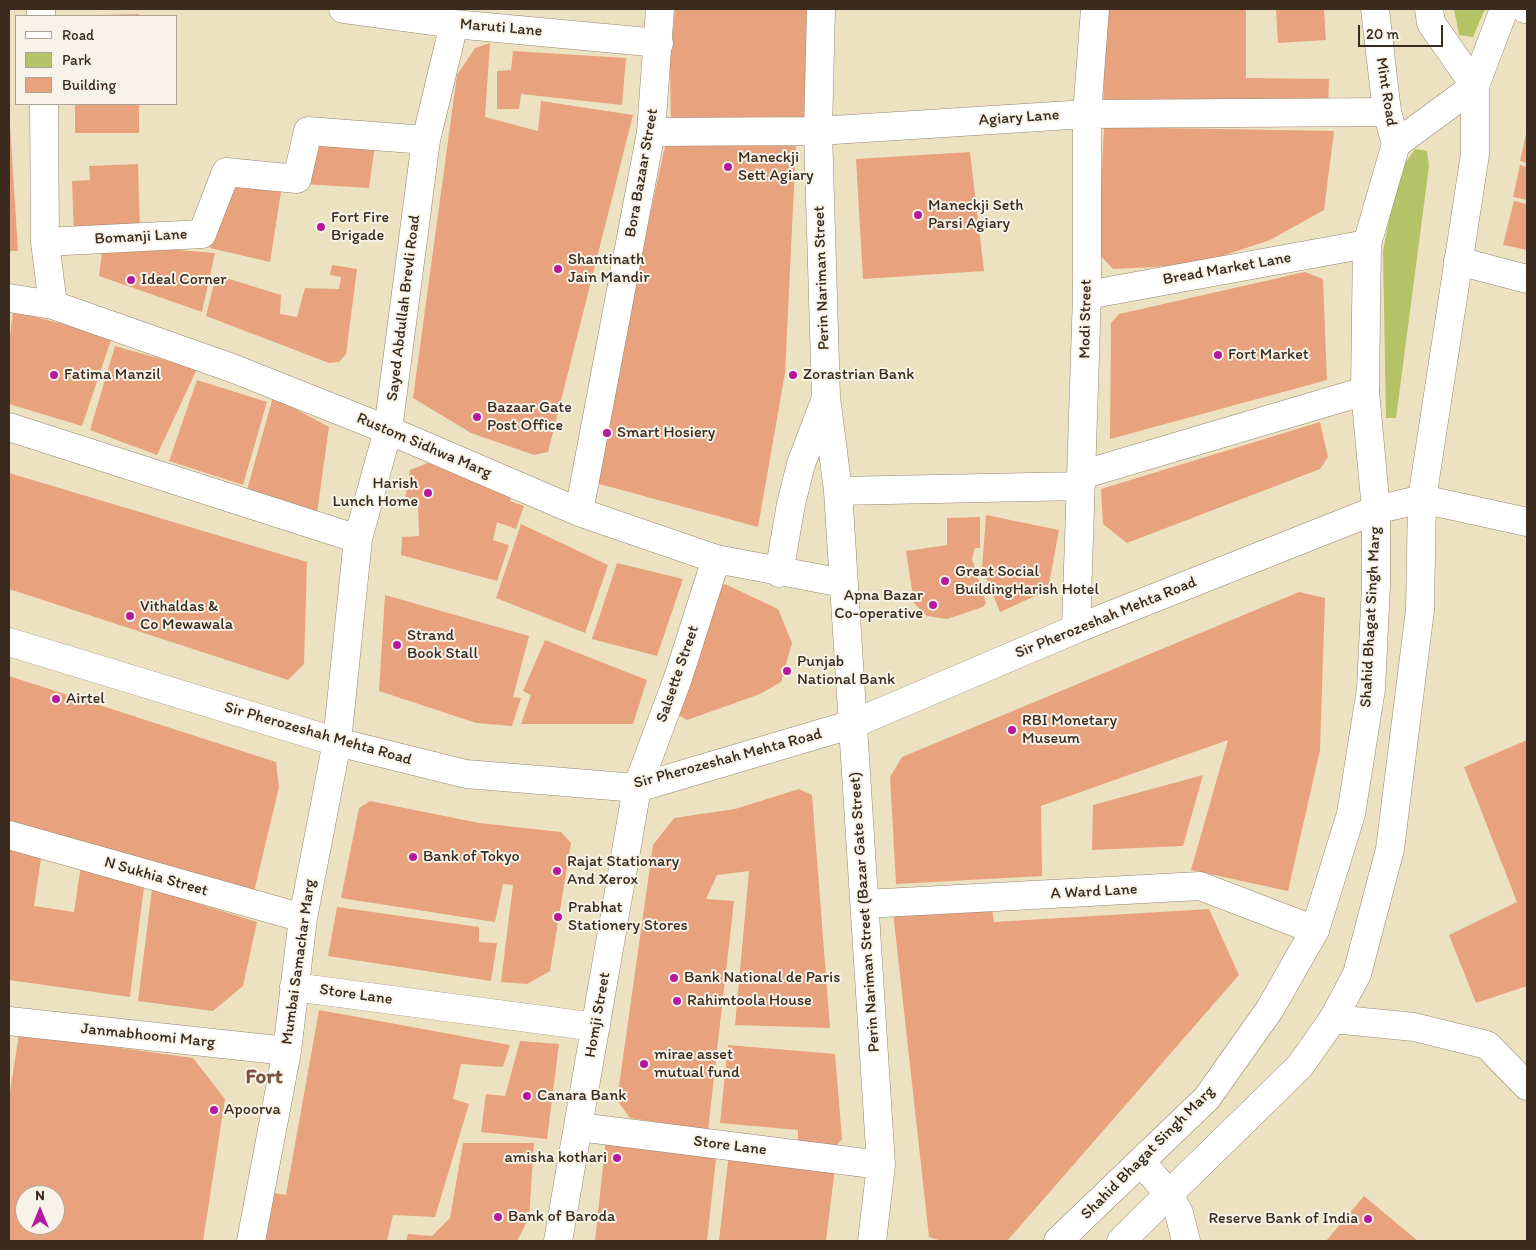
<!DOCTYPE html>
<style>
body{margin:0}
#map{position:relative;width:1536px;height:1250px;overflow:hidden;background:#ece2c1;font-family:Itim,sans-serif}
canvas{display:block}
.frame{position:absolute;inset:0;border:10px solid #3b2a1e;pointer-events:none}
.legend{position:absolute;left:15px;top:15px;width:162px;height:90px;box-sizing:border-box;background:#f7f3e8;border:1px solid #aca397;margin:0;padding:6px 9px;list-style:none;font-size:15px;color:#3b2a1e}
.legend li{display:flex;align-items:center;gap:10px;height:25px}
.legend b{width:25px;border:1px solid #aca397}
.north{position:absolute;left:15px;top:1185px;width:50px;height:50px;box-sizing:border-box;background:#f7f3e8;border:1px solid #aca397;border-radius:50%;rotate:0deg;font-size:14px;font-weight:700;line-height:20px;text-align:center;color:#3b2a1e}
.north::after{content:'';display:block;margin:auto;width:18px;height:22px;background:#b5179e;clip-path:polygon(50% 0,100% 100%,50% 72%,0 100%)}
.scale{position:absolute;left:1358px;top:25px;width:85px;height:22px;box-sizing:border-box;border:2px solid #3b2a1e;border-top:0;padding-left:6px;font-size:15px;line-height:18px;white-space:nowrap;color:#3b2a1e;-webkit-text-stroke:4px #f7f3e8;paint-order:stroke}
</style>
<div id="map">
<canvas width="1536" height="1250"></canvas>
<div class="frame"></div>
<ul class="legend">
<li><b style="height:6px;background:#fff"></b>Road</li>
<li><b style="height:14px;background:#b3c366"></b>Park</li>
<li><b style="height:14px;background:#e9a27e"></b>Building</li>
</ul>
<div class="north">N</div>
<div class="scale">20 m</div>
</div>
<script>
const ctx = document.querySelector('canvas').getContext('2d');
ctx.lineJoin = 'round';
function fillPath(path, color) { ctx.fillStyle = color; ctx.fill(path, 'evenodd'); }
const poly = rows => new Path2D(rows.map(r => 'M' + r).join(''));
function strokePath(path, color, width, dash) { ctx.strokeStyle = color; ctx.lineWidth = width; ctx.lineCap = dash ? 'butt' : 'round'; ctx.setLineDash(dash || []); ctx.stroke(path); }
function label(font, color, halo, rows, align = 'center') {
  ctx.font = font + ' Itim,sans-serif'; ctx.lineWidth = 4; ctx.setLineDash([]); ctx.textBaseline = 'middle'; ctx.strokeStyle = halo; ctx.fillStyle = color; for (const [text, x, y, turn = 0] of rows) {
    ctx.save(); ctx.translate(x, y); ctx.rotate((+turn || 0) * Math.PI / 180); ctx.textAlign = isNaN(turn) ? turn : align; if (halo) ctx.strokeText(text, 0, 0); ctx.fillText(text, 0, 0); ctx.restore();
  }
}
fillPath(poly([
 [1454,9,1485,9,1473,37,1459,35],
 [1415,149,1427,151,1429,166,1396,418,1386,418,1383,251,1398,173]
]), '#b3c366');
fillPath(poly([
 [675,9,807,9,804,124,671,122,670,64],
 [1106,9,1246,9,1246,78,1329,79,1328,112,1103,110],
 [1276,9,1324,9,1326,40,1278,43],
 [139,14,139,16,96,16,96,15],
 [490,43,485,117,538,131,541,101,633,115,548,452,534,455,471,433,413,398,457,75,475,48],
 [513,51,626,58,622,105,521,94,519,109,497,109,497,71,511,70],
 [75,104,139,104,139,133,75,133],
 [9,109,18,251,9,251],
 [1104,127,1334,131,1324,210,1270,240,1195,265,1113,269,1098,253],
 [1526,134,1527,134,1527,163,1520,161],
 [316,143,375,145,369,188,303,184],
 [665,146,796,146,785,373,758,527,592,482],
 [970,152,984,271,863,279,856,159],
 [138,164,140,230,74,233,72,181,90,180,89,166],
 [1520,165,1527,167,1527,200,1513,197],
 [225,185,281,192,270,262,210,248],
 [1514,201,1527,204,1527,250,1503,245],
 [103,244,215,253,202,312,99,276],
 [332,265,357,269,346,354,339,362,329,363,206,316,216,275,281,295,280,314,297,317,305,288,339,289,341,277,330,275],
 [1305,272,1323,279,1327,380,1110,439,1111,323,1119,314],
 [13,311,112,337,82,426,9,404,9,346],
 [115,346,197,369,157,455,90,430],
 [197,380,267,402,243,485,169,461],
 [273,397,329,427,317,513,247,490],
 [1320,422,1328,457,1320,469,1127,543,1103,524,1101,489],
 [435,460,513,489,510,501,524,506,516,529,497,522,493,540,509,545,497,581,401,555,402,537,419,536,418,504,404,506,410,470],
 [9,473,307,562,304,664,288,680,9,589],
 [986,515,1059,530,1048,590,1000,612,982,568],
 [980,517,980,548,975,548,972,559,986,603,983,607,947,619,927,616,914,603,906,551,947,545,947,518],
 [521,524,608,565,585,633,496,598],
 [617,563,683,579,657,656,592,639],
 [725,584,778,609,792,643,781,682,760,694,687,720,673,712,713,591],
 [1299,592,1325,598,1320,750,1288,891,1191,870,1228,740,1041,806,1042,876,896,884,890,777,902,757],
 [385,595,529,636,513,697,521,698,512,726,476,723,379,691],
 [545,640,647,680,633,724,521,724,531,695,523,691],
 [9,676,276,762,279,787,253,896,9,821],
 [1527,740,1527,986,1476,1003,1449,935,1517,902,1464,767],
 [1203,775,1183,846,1092,850,1093,805],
 [799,789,812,795,830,1028,735,1025,749,871,717,875,706,899,734,901,708,1130,630,1118,617,1100,653,845,674,818,735,809],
 [370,801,479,823,561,832,571,843,550,971,527,984,501,982,513,885,503,884,495,922,341,898,359,808],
 [9,847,42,852,34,906,74,912,81,865,144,887,130,997,9,980],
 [152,889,257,922,243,986,213,1011,138,1001],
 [337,907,479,927,479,942,497,943,491,981,328,956],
 [992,907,994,922,1209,909,1239,975,1007,1241,942,1241,929,1237,893,912],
 [319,1010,510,1045,503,1067,461,1064,453,1099,469,1104,435,1217,393,1215,387,1241,266,1241,273,1193,286,1195],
 [19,1034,193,1058,225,1099,203,1241,9,1241,9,1098],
 [25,1195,55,1195,55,1225,25,1225],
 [520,1041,559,1044,547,1139,481,1132,486,1094,505,1096],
 [728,1045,835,1054,842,1139,835,1148,798,1143,798,1130,720,1123],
 [606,1138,717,1150,707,1241,595,1241],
 [463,1143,534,1143,529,1218,517,1241,406,1241,408,1234,432,1236,450,1218],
 [729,1152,835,1168,826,1241,719,1241],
 [1364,1196,1418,1241,1326,1241]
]), '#e9a27e');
const minor = poly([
 [41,9,41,16],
 [343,9,454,24,659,43],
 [821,9,818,131,826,397,838,491,881,1165,872,1241],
 [1525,9,1527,9],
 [44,104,45,242,53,305],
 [651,132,818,131,1087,114,1387,112],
 [45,242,202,234,226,172,297,179,308,131,426,140],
 [1458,261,1527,279],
 [1087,295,1367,244],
 [9,298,53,305,232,368,388,430,579,512,716,559,843,583],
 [9,427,358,539],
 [1081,475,1365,391],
 [838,491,1081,486],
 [579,512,651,132,660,9],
 [779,573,791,504,801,464,826,398],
 [1076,629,1087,295,1087,114,1095,9],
 [9,642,337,742,466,774,637,788,853,724,1076,629,1376,510,1422,499,1527,522],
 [9,835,303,918],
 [865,904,1200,886,1315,930],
 [294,987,596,1027],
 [1333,1019,1414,1027,1487,1045,1527,1086],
 [9,1021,287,1051],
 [579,1127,881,1165],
 [1141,1162,1169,1194,1179,1213,1186,1241],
 [251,1241,287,1051,303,918,337,742,358,539,388,430,426,140,454,24],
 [558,1241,637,788,678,678,716,559]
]);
const major = poly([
 [1375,9,1387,112,1396,144],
 [1429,9,1431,23,1475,86],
 [1058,1241,1207,1098,1270,1009,1315,930,1351,814,1371,689,1376,586,1376,510,1365,391,1367,244,1396,144,1475,86],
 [1121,1241,1300,1066,1333,1019,1357,974,1390,849,1420,610,1422,499,1475,154,1475,86,1504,9]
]);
strokePath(minor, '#948670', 29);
strokePath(major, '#948670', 29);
strokePath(minor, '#fff', 28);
strokePath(major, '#fff', 28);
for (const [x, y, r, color] of [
 [728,167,5,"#b5179e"],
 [918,215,5,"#b5179e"],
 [321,227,5,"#b5179e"],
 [558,269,5,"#b5179e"],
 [131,280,5,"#b5179e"],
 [1218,355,5,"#b5179e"],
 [54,375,5,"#b5179e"],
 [793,375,5,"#b5179e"],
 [477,417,5,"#b5179e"],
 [607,433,5,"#b5179e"],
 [428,493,5,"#b5179e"],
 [945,581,5,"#b5179e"],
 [933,605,5,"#b5179e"],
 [130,616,5,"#b5179e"],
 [397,645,5,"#b5179e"],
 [787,671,5,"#b5179e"],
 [56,699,5,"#b5179e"],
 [1012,730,5,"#b5179e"],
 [413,857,5,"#b5179e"],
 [557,871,5,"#b5179e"],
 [558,917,5,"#b5179e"],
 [674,978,5,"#b5179e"],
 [677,1001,5,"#b5179e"],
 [644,1064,5,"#b5179e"],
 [527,1096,5,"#b5179e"],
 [214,1110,5,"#b5179e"],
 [617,1158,5,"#b5179e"],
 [498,1217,5,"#b5179e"],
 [1368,1219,5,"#b5179e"]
]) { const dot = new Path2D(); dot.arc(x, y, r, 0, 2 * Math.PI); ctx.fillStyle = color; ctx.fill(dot); strokePath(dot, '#f7f3e8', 2); }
label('16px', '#3b2a1e', '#f7f3e8', [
 ["Maruti Lane",501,28,5],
 ["Mint Road",1386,92,81],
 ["Agiary Lane",1019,118,-4],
 ["Bora Bazaar Street",642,173,-80],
 ["Bomanji Lane",141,237,-3],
 ["Bread Market Lane",1227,269,-10],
 ["Perin Nariman Street",822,278,-92],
 ["Sayed Abdullah Brevli Road",404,308,-83],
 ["Modi Street",1086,319,-89],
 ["Rustom Sidhwa Marg",424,446,23],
 ["Shahid Bhagat Singh Marg",1371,617,-87],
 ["Sir Pherozeshah Mehta Road",1106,618,-22],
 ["Salsette Street",678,674,-71],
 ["Sir Pherozeshah Mehta Road",318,734,16],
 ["Sir Pherozeshah Mehta Road",728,759,-15],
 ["N Sukhia Street",156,877,16],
 ["A Ward Lane",1094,892,-3],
 ["Perin Nariman Street (Bazar Gate Street)",865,912,-94],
 ["Mumbai Samachar Marg",299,962,-82],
 ["Store Lane",356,995,8],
 ["Homji Street",598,1015,-80],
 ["Janmabhoomi Marg",148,1036,6],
 ["Store Lane",730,1146,7],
 ["Shahid Bhagat Singh Marg",1148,1153,-45]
]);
label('16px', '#3b2a1e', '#f7f3e8', [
 ["Maneckji",738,158],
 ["Sett Agiary",738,176],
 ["Maneckji Seth",928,206],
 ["Parsi Agiary",928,224],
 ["Fort Fire",331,218],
 ["Brigade",331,236],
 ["Shantinath",568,260],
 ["Jain Mandir",568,278],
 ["Ideal Corner",141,280],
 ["Fort Market",1228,355],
 ["Fatima Manzil",64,375],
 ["Zorastrian Bank",803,375],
 ["Bazaar Gate",487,408],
 ["Post Office",487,426],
 ["Smart Hosiery",617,433],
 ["Harish",418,484,"right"],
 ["Lunch Home",418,502,"right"],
 ["Great Social",955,572],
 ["BuildingHarish Hotel",955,590],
 ["Apna Bazar",923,596,"right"],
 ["Co-operative",923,614,"right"],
 ["Vithaldas &",140,607],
 ["Co Mewawala",140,625],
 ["Strand",407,636],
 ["Book Stall",407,654],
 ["Punjab",797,662],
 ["National Bank",797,680],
 ["Airtel",66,699],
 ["RBI Monetary",1022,721],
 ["Museum",1022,739],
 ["Bank of Tokyo",423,857],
 ["Rajat Stationary",567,862],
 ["And Xerox",567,880],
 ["Prabhat",568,908],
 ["Stationery Stores",568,926],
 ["Bank National de Paris",684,978],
 ["Rahimtoola House",687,1001],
 ["mirae asset",654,1055],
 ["mutual fund",654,1073],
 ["Canara Bank",537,1096],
 ["Apoorva",224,1110],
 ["amisha kothari",607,1158,"right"],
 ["Bank of Baroda",508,1217],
 ["Reserve Bank of India",1358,1219,"right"]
], 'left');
label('bold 21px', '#785440', '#f7f3e8', [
 ["Fort",264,1078]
]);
</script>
